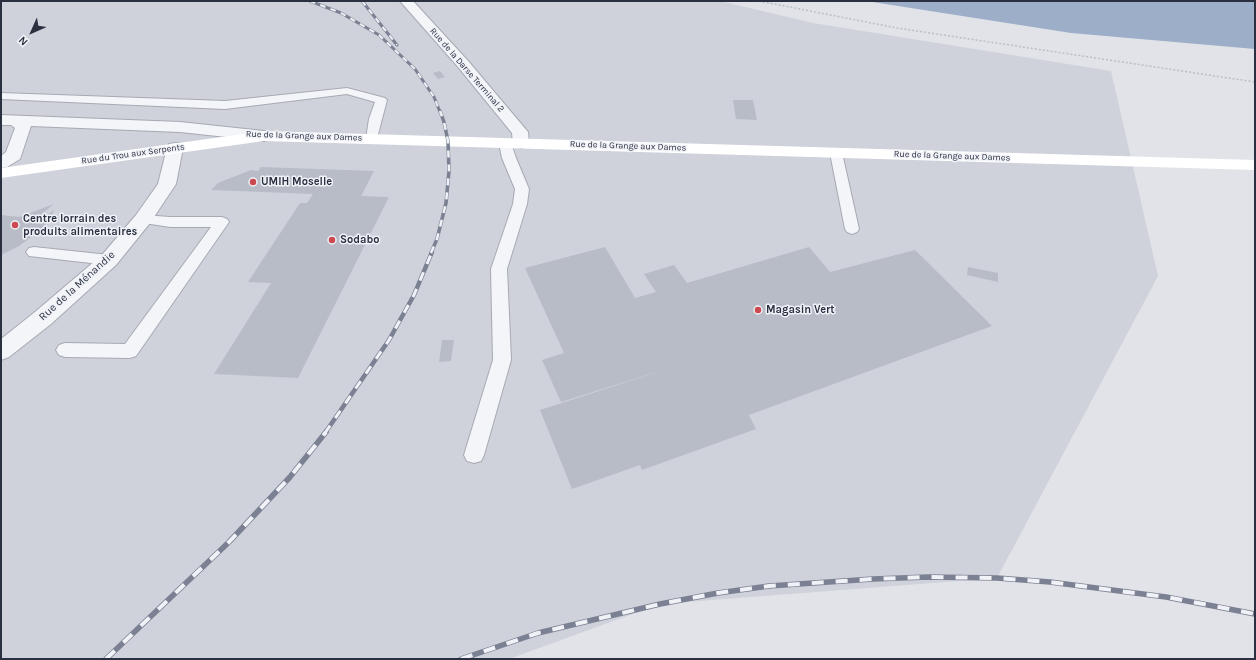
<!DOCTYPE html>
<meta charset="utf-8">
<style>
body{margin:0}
#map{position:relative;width:1256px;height:660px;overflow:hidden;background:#e1e3e9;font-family:Karla,sans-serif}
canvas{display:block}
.frame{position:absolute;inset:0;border:2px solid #2a3040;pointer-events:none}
.north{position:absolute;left:12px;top:12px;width:40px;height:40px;-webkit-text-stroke:3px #f0f2f7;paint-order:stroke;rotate:225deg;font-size:11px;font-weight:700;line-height:16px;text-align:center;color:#2a3040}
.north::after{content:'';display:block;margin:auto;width:14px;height:18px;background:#2a3040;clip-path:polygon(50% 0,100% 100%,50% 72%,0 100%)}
</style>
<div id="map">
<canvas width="1256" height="660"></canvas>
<div class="frame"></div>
<div class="north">N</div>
</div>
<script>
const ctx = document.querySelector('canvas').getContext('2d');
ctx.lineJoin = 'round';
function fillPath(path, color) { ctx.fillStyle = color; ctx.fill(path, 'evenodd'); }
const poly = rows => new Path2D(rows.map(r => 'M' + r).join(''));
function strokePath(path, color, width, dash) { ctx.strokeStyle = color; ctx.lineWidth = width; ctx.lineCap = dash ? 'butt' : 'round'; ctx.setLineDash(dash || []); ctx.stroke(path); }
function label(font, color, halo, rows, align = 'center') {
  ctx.font = font + ' Karla,sans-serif'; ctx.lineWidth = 3; ctx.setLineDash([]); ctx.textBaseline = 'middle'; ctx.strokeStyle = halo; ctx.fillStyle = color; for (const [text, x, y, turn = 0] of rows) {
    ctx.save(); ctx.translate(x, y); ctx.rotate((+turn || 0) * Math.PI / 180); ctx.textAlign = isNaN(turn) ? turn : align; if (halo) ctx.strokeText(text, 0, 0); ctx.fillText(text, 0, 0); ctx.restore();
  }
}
fillPath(poly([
 [1,1,720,1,813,23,1111,71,1158,276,997,578,660,604,509,659,1,659]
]), '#cfd2db');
fillPath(poly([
 [866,1,1255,1,1255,49,1071,33]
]), '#9daec8');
fillPath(poly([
 [440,71,445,77,438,79,433,73],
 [733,100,753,100,757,120,736,119],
 [261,167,374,171,361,196,389,197,298,378,214,374,271,283,248,282,300,203,307,203,313,194,211,190,218,183,251,170,258,171],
 [54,204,35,219,40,220,54,210,50,219,38,232,19,246,1,255,1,215,19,217],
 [605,247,635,298,656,292,644,274,674,265,687,283,809,247,830,272,915,250,992,326,749,415,756,429,642,470,640,465,572,489,540,410,676,366,561,402,542,360,564,353,525,268],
 [968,267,998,273,998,282,967,275],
 [442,340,454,340,451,361,439,362]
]), '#b8bcc6');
const lane = poly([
 [347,88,385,98,387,100,376,142,372,143,368,142,366,139,369,119,375,102,347,94,225,109,1,99,1,93,225,101,347,88],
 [505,139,509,140,511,143,516,158,529,189,527,204,507,269,511,360,484,455,481,461,474,463,467,461,464,455,493,360,491,269,513,204,515,189,502,158,499,143,501,140,505,139],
 [836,149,841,150,842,153,859,229,857,232,852,234,847,232,845,229,830,153,831,150,836,149],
 [143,215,170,217,222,217,227,219,229,222,136,356,130,358,65,357,59,355,56,350,59,345,65,343,125,344,211,227,170,227,138,222,136,219,138,216,143,215],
 [34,247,109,255,114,256,117,260,114,264,109,265,29,256,26,252,29,248,34,247]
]);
const street = poly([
 [400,1,413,1,469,62,528,132,529,143,527,146,521,148,515,146,513,143,512,133,459,68,400,1],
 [1,115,180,122,264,131,270,133,272,136,270,139,264,141,180,132,31,126,20,159,7,167,1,168,1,156,6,152,15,128,11,125,1,125,1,115],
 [175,143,181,144,183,148,176,184,150,223,116,265,51,324,9,357,1,360,1,339,35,312,102,255,136,215,158,184,167,148,169,144,175,143]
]);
strokePath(lane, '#a6aab3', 2);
strokePath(street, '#a6aab3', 2);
strokePath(poly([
 [759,1,897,28,1255,82]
]), '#bbbec4', 1.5, [2, 2]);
fillPath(lane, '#f3f5f8');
fillPath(street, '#f3f5f8');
fillPath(poly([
 [264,131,1255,160,1255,170,264,141,1,178,1,168,264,131]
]), '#fff');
const railFar3 = poly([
 [310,1,341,13,379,35,415,69,434,97,440,112],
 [362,1,397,45]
]);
const railFar2 = poly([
 [431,253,437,239,446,203,449,171,448,141,444,122,440,111]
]);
const railFar1 = poly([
 [325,433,389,340,414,295,432,252]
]);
const rail = poly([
 [106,659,229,542,290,477,326,432],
 [461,659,538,633,660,604,718,593,769,586,873,579,928,577,997,578,1050,582,1166,597,1255,614]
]);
strokePath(railFar3, '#7b8192', 3);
strokePath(railFar2, '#7b8192', 3.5);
strokePath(railFar1, '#7b8192', 4.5);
strokePath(rail, '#7b8192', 5.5);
strokePath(railFar3, '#f0f2f7', 2, [5.5]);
strokePath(railFar2, '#f0f2f7', 2.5, [7]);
strokePath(railFar1, '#f0f2f7', 3, [9]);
strokePath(rail, '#f0f2f7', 4, [12]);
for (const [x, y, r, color] of [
 [253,182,4,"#cb4950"],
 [15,225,4,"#cb4950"],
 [332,240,4,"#cb4950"],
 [758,310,4,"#cb4950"]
]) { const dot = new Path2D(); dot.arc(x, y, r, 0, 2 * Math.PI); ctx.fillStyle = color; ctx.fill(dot); strokePath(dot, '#f0f2f7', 1.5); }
label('9px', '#2a3040', '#f0f2f7', [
 ["Rue de la Darse Terminal 2",467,70,49],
 ["Rue de la Grange aux Dames",304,136,2],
 ["Rue de la Grange aux Dames",628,146,2],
 ["Rue du Trou aux Serpents",133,154,-8],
 ["Rue de la Grange aux Dames",952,156,2]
]);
label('bold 11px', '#2a3040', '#f0f2f7', [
 ["UMIH Moselle",261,182],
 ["Centre lorrain des",23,219],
 ["produits alimentaires",23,232],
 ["Sodabo",340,240],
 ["Magasin Vert",766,310]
], 'left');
label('11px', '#2a3040', '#f0f2f7', [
 ["Rue de la Ménandie",77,286,-42]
]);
</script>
